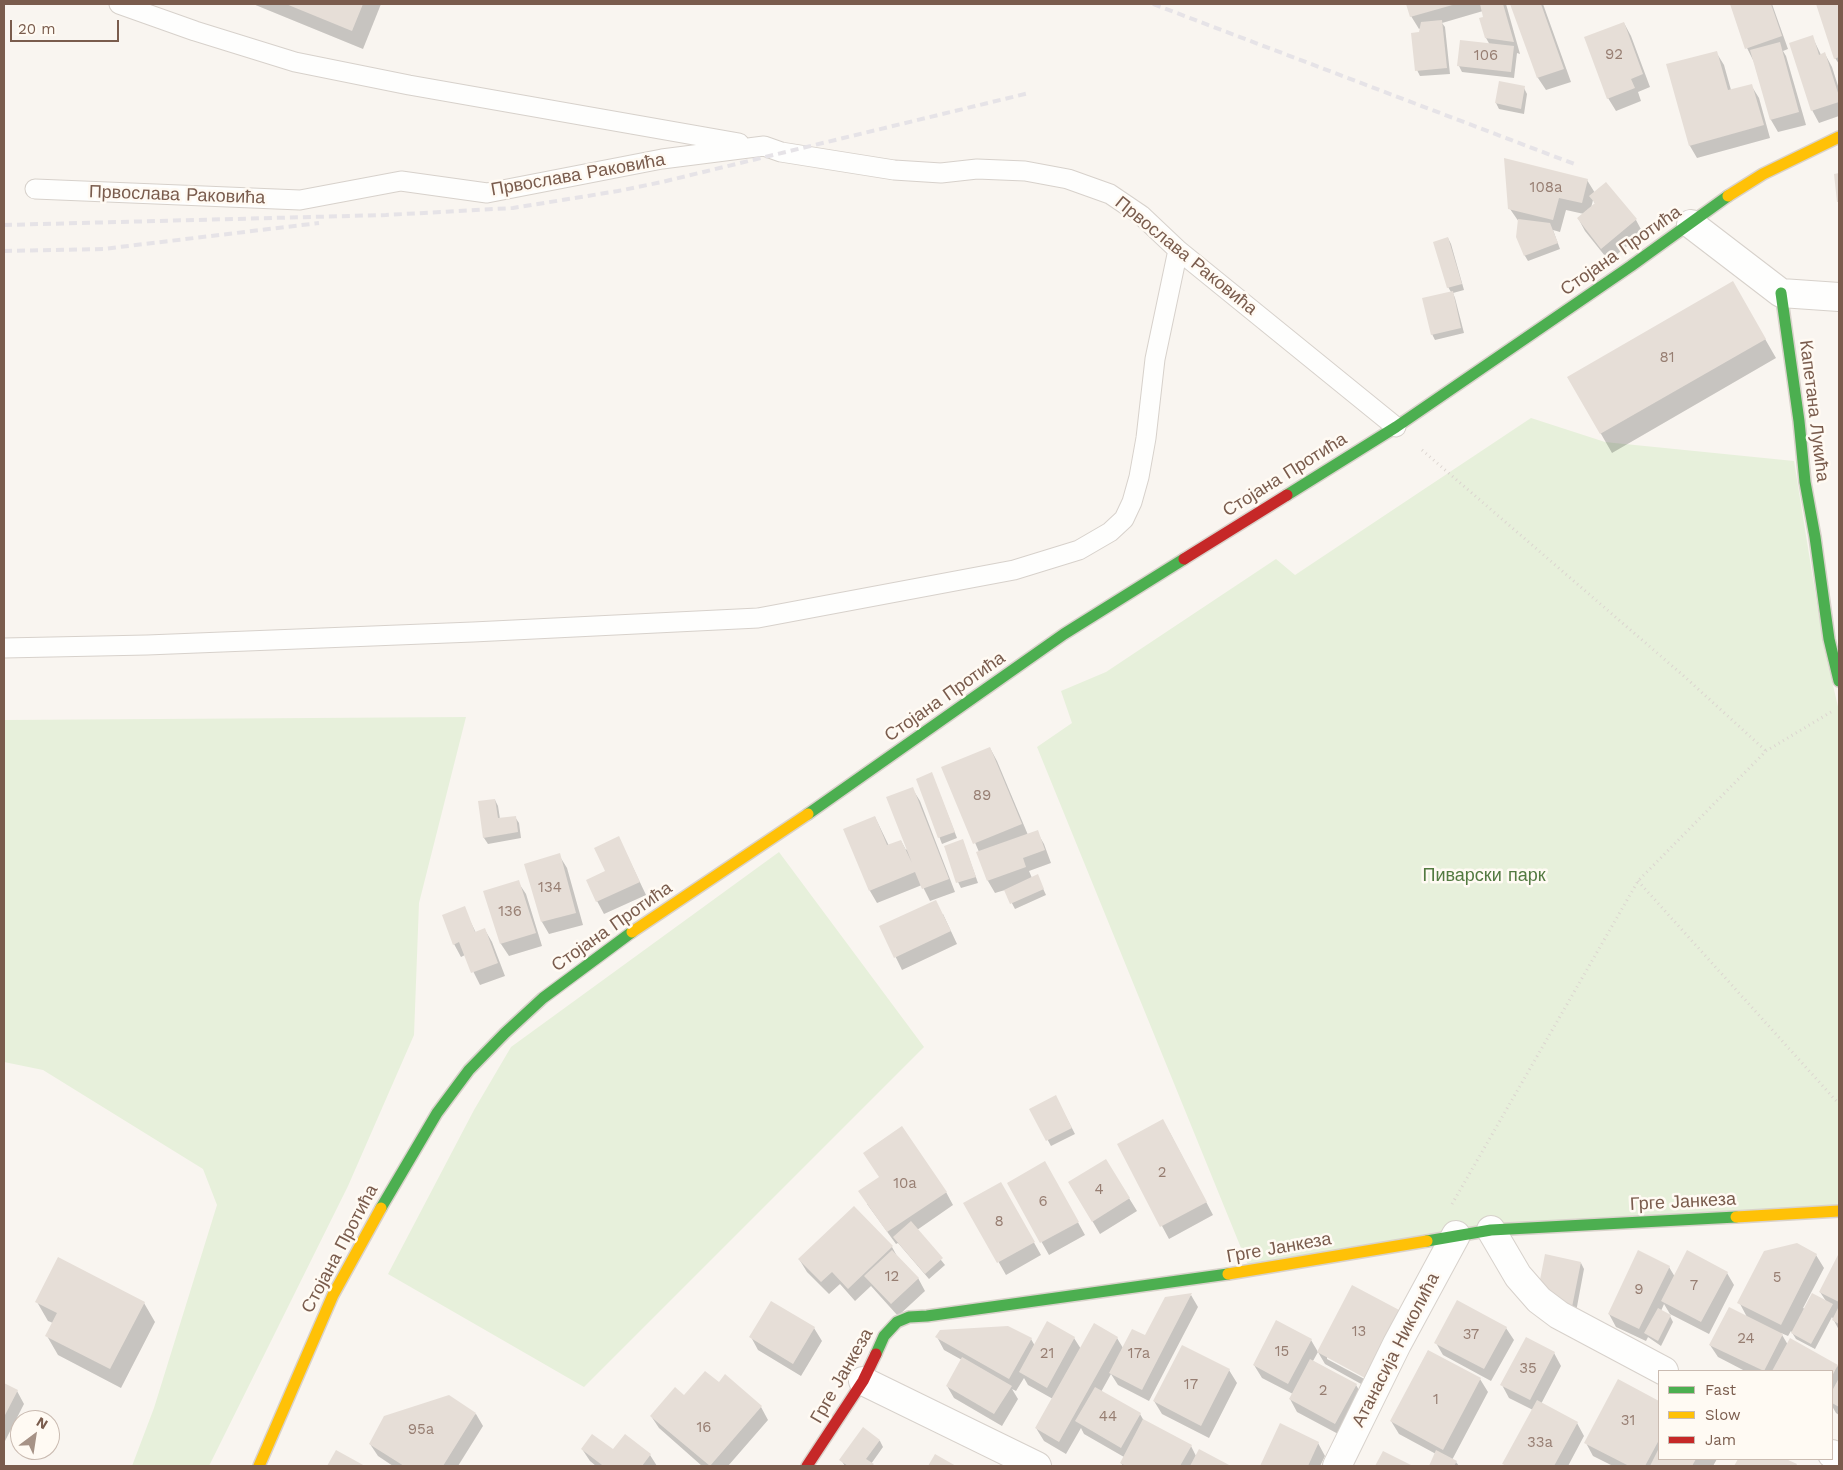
<!DOCTYPE html>
<meta charset="utf-8">
<style>
body{margin:0}
#map{position:relative;width:1843px;height:1470px;overflow:hidden;background:#f9f5f0;font-family:"Work Sans",sans-serif}
canvas{display:block}
.frame{position:absolute;inset:0;border:5px solid #7a5c4d;pointer-events:none}
.legend{position:absolute;left:1658px;top:1370px;width:175px;height:90px;box-sizing:border-box;background:#fffaf3;border:1px solid #cabbb1;margin:0;padding:6px 9px;list-style:none;font-size:15px;color:#7a5c4d}
.legend li{display:flex;align-items:center;gap:10px;height:25px}
.legend b{width:25px;border:1px solid #cabbb1}
.north{position:absolute;left:10px;top:1410px;width:50px;height:50px;box-sizing:border-box;background:#fffaf3;border:1px solid #cabbb1;border-radius:50%;rotate:31deg;font-size:14px;font-weight:700;line-height:20px;text-align:center;color:#7a5c4d}
.north::after{content:'';display:block;margin:auto;width:18px;height:22px;background:#a69286;clip-path:polygon(50% 0,100% 100%,50% 72%,0 100%)}
.scale{position:absolute;left:10px;top:20px;width:109px;height:22px;box-sizing:border-box;border:2px solid #7a5c4d;border-top:0;padding-left:6px;font-size:15px;line-height:18px;white-space:nowrap;color:#7a5c4d;-webkit-text-stroke:4px #fffaf3;paint-order:stroke}
</style>
<div id="map">
<canvas width="1843" height="1470"></canvas>
<div class="frame"></div>
<ul class="legend">
<li><b style="height:6px;background:#4caf50"></b>Fast</li>
<li><b style="height:6px;background:#ffc107"></b>Slow</li>
<li><b style="height:6px;background:#c62828"></b>Jam</li>
</ul>
<div class="north">N</div>
<div class="scale">20 m</div>
</div>
<script>
const ctx = document.querySelector('canvas').getContext('2d');
ctx.lineJoin = 'round';
function fillPath(path, color) { ctx.fillStyle = color; ctx.fill(path, 'evenodd'); }
const poly = rows => new Path2D(rows.map(r => 'M' + r).join(''));
function strokePath(path, color, width, dash) { ctx.strokeStyle = color; ctx.lineWidth = width; ctx.lineCap = dash ? 'butt' : 'round'; ctx.setLineDash(dash || []); ctx.stroke(path); }
function label(font, color, halo, rows, align = 'center') {
  ctx.font = font + ' "Work Sans",sans-serif'; ctx.lineWidth = 5; ctx.setLineDash([]); ctx.textBaseline = 'middle'; ctx.strokeStyle = halo; ctx.fillStyle = color; for (const [text, x, y, turn = 0] of rows) {
    ctx.save(); ctx.translate(x, y); ctx.rotate((+turn || 0) * Math.PI / 180); ctx.textAlign = isNaN(turn) ? turn : align; if (halo) ctx.strokeText(text, 0, 0); ctx.fillText(text, 0, 0); ctx.restore();
  }
}
fillPath(poly([
 [1531,418,1605,442,1794,461,1824,647,1839,711,1839,1211,1481,1232,1250,1270,1037,747,1072,723,1061,691,1106,672,1276,559,1295,575],
 [466,717,419,903,414,1035,348,1186,209,1466,132,1466,154,1408,217,1205,203,1169,43,1070,4,1062,4,720],
 [779,852,924,1047,584,1387,388,1274,474,1110,511,1047]
]), '#e7f0db');
fillPath(poly([
 [253,4,381,4,363,49],
 [1408,4,1506,4,1520,54,1517,53,1514,78,1462,72,1459,66,1490,45,1486,38,1483,11,1442,23,1445,27,1450,74,1420,76,1417,70,1421,28,1419,29,1411,16],
 [1511,4,1543,4,1571,82,1546,90,1538,78],
 [1731,4,1772,4,1788,49,1783,51,1786,56,1806,125,1778,132,1771,120,1754,62,1747,48],
 [1818,4,1839,4,1839,64,1835,58],
 [1624,23,1631,36,1650,87,1638,92,1641,101,1616,111,1608,98],
 [1812,36,1821,55,1825,54,1832,67,1839,89,1839,116,1819,123,1812,110],
 [1716,52,1724,65,1731,90,1751,85,1759,98,1770,138,1697,158,1690,146,1668,65],
 [1500,83,1524,88,1527,94,1524,114,1499,109,1496,103],
 [1587,180,1595,193,1606,184,1636,220,1643,233,1609,261,1585,231,1578,218,1584,214,1566,210,1560,232,1553,230,1560,249,1528,261,1525,256,1519,222,1510,209],
 [1593,200,1596,205,1591,208],
 [1448,238,1451,244,1464,290,1453,293,1455,298,1464,333,1435,340,1432,334,1451,292,1448,287],
 [1733,283,1776,358,1612,453,1569,378],
 [990,748,997,761,1028,835,1037,832,1044,844,1051,863,1029,871,1032,878,1040,882,1046,895,1015,909,1005,890,995,893,988,881,979,852,943,767],
 [932,774,957,838,942,844,917,779],
 [912,788,920,801,955,892,930,901,922,885,877,903,870,891,875,817,889,846,901,841,906,850,907,849],
 [495,800,498,806,500,819,515,817,519,823,521,838,488,844,484,838],
 [619,838,646,895,604,914,597,901],
 [963,841,978,883,961,888,958,882],
 [559,855,567,868,583,925,549,934,542,922,526,865],
 [518,882,526,894,542,946,509,956,501,944,485,892],
 [464,908,476,933,485,930,492,942,505,976,480,985,465,955,461,957,454,944],
 [943,914,957,944,902,970,881,927],
 [1059,1103,1075,1134,1051,1146,1031,1109],
 [1170,1133,1213,1215,1169,1239,1118,1144],
 [1106,1161,1137,1211,1100,1234,1077,1195],
 [1045,1163,1085,1235,1049,1255,1008,1183],
 [1001,1184,1041,1255,1006,1275,965,1203],
 [946,1192,953,1205,917,1230,945,1265,929,1279,898,1243,896,1244,867,1204],
 [1796,1245,1816,1255,1824,1268,1803,1308,1805,1309,1826,1301,1820,1292,1839,1255,1839,1330,1832,1317,1815,1349,1796,1339,1791,1331,1788,1336,1781,1333,1788,1345,1837,1365,1839,1369,1839,1415,1836,1413,1832,1406,1832,1371,1745,1371,1718,1357,1710,1345,1747,1317,1739,1302],
 [892,1247,897,1256,918,1278,925,1291,898,1316,871,1286,855,1301,840,1284,829,1294,807,1272,799,1259],
 [1581,1263,1584,1269,1576,1312,1544,1291],
 [1669,1267,1675,1277,1727,1273,1734,1285,1709,1334,1670,1314,1664,1304,1661,1311,1670,1316,1673,1322,1661,1346,1648,1337,1646,1341,1616,1327,1609,1314],
 [1353,1287,1400,1312,1407,1325,1372,1390,1325,1364,1318,1352,1313,1361,1356,1385,1363,1397,1342,1436,1297,1412,1290,1399,1293,1394,1262,1378,1254,1365,1277,1322,1311,1340,1318,1352],
 [1327,1356,1371,1380,1370,1382,1327,1359],
 [1191,1295,1198,1307,1149,1401,1118,1385,1111,1374,1101,1392,1140,1414,1144,1421,1191,1446,1196,1456,1199,1451,1228,1466,1123,1466,1121,1463,1124,1457,1084,1434,1081,1428,1066,1454,1044,1441,1036,1428,1053,1399,1028,1385,1024,1378,1016,1391,1012,1389,1018,1399,1002,1426,954,1398,947,1386,962,1360,944,1350,937,1337,1031,1339,1035,1346,1074,1338,1081,1349,1117,1338,1123,1348,1146,1337],
 [37,1302,144,1303,155,1322,121,1388,58,1355,47,1336,53,1323,48,1321],
 [814,1328,822,1341,801,1376,758,1350,751,1337],
 [1506,1328,1514,1340,1491,1381,1443,1355,1436,1343],
 [1428,1351,1480,1379,1488,1392,1452,1460,1456,1462,1459,1466,1430,1466,1436,1454,1399,1434,1391,1421],
 [1554,1353,1561,1366,1541,1404,1577,1423,1584,1436,1568,1466,1505,1466,1504,1464,1533,1410,1509,1398,1502,1385],
 [1229,1370,1237,1383,1209,1438,1162,1414,1154,1401],
 [726,1376,761,1407,768,1420,728,1466,702,1466,659,1428,651,1416,684,1396,719,1384],
 [1618,1381,1659,1403,1659,1459,1717,1459,1713,1466,1613,1466,1593,1456,1586,1443],
 [4,1384,17,1391,24,1404,4,1443],
 [476,1414,483,1426,458,1466,393,1466,378,1456,370,1444],
 [1281,1425,1318,1443,1325,1456,1320,1466,1261,1466],
 [863,1429,880,1441,883,1447,871,1464,873,1466,845,1466,841,1460],
 [582,1449,650,1455,657,1466,596,1466,590,1461],
 [1739,1459,1784,1459,1796,1466,1735,1466]
]), '#0003');
fillPath(poly([
 [286,4,363,4,352,31],
 [1406,4,1456,4,1410,17],
 [1480,4,1503,4,1514,42,1485,38,1479,18,1483,17],
 [1510,4,1541,4,1564,69,1537,78],
 [1730,4,1771,4,1782,36,1745,49],
 [1816,4,1839,4,1839,57,1834,59],
 [1442,20,1447,68,1415,71,1411,33,1419,32,1421,22],
 [1624,22,1643,74,1631,79,1635,88,1607,99,1584,37],
 [1813,35,1819,55,1825,52,1839,96,1839,102,1811,111,1789,43],
 [1460,40,1514,46,1511,72,1457,66],
 [1780,42,1799,112,1770,120,1750,50],
 [1717,51,1728,90,1752,84,1764,125,1689,146,1666,64],
 [1499,81,1525,86,1521,109,1495,103],
 [1504,158,1588,179,1582,203,1559,198,1553,220,1508,209],
 [1839,173,1839,202,1837,202,1834,174],
 [1606,182,1637,219,1601,249,1577,218,1595,203,1589,196],
 [1518,219,1550,223,1558,243,1524,256,1516,237],
 [1448,237,1462,284,1447,288,1433,242],
 [1733,281,1766,339,1600,434,1567,377],
 [1453,291,1461,328,1431,335,1422,298],
 [990,747,1022,824,973,844,941,767],
 [932,772,955,832,938,838,916,779],
 [913,787,949,879,922,889,915,872,869,891,843,829,875,816,887,845,901,840,912,863,886,797],
 [495,799,498,818,516,816,518,832,483,838,478,801],
 [1038,830,1045,850,1023,858,1026,867,987,881,976,852],
 [619,836,640,882,596,902,586,880,605,871,594,848],
 [963,839,976,877,956,883,944,846],
 [560,853,576,913,541,922,524,864],
 [1038,874,1044,889,1010,904,1004,890],
 [519,880,536,933,500,944,483,891],
 [936,900,951,931,894,958,879,926],
 [465,906,475,932,485,928,498,963,471,973,459,942,453,945,442,915],
 [1056,1095,1072,1128,1046,1141,1029,1109],
 [1163,1119,1207,1202,1160,1227,1117,1144],
 [902,1126,947,1192,887,1232,858,1191,879,1177,863,1153],
 [1106,1159,1130,1198,1092,1222,1068,1182],
 [1045,1161,1079,1222,1040,1243,1007,1183],
 [1001,1182,1035,1242,997,1263,963,1203],
 [854,1206,893,1246,848,1289,832,1272,821,1282,798,1259],
 [911,1221,943,1258,925,1274,893,1237],
 [1797,1243,1817,1254,1781,1325,1737,1303,1764,1251],
 [892,1250,919,1278,891,1304,864,1276],
 [1638,1250,1670,1266,1639,1329,1608,1314],
 [1687,1250,1728,1272,1701,1322,1661,1301],
 [1839,1253,1839,1302,1819,1292],
 [1545,1254,1581,1262,1572,1307,1539,1285],
 [58,1257,145,1302,110,1369,45,1336,57,1313,35,1302],
 [1352,1285,1401,1311,1365,1378,1317,1352],
 [1192,1293,1142,1390,1109,1373,1132,1329,1145,1335,1165,1297],
 [1812,1293,1833,1304,1811,1344,1791,1333],
 [1457,1300,1507,1327,1484,1369,1434,1343],
 [771,1301,815,1327,793,1364,749,1337],
 [1839,1306,1839,1324,1832,1320],
 [1729,1307,1783,1334,1764,1371,1709,1345],
 [1658,1308,1671,1315,1658,1341,1644,1333],
 [1276,1320,1312,1339,1288,1384,1253,1365],
 [1047,1321,1075,1337,1047,1388,1019,1372],
 [1094,1323,1118,1337,1059,1442,1035,1428],
 [1008,1326,1032,1338,1009,1379,935,1337,940,1330],
 [1526,1337,1555,1352,1530,1400,1500,1385],
 [1790,1338,1838,1365,1832,1376,1832,1371,1772,1371],
 [1182,1345,1230,1369,1201,1426,1153,1401],
 [1428,1350,1481,1378,1443,1450,1390,1421],
 [962,1357,1012,1386,994,1414,946,1386],
 [1310,1359,1357,1384,1335,1424,1289,1399],
 [705,1371,719,1382,725,1374,762,1406,710,1466,650,1416,675,1387,684,1395],
 [1839,1378,1839,1407,1832,1403,1832,1391],
 [1618,1379,1659,1401,1659,1440,1645,1466,1629,1466,1584,1443],
 [4,1383,18,1390,4,1417],
 [1095,1387,1141,1413,1121,1448,1075,1421],
 [449,1395,476,1413,443,1466,404,1466,369,1444,384,1416],
 [1537,1400,1578,1422,1554,1466,1507,1466,1502,1464],
 [1143,1419,1192,1445,1180,1466,1126,1466,1120,1463],
 [1280,1423,1319,1442,1308,1466,1260,1466],
 [863,1427,880,1440,866,1459,874,1464,872,1466,848,1466,839,1460],
 [592,1434,613,1449,625,1434,651,1454,642,1466,600,1466,602,1465,581,1449],
 [1659,1448,1659,1459,1696,1459,1692,1466,1650,1466],
 [1199,1449,1231,1466,1190,1466],
 [336,1450,365,1466,327,1466],
 [1436,1450,1457,1461,1454,1466,1429,1466],
 [1383,1451,1413,1466,1375,1466],
 [935,1454,956,1466,928,1466],
 [1738,1459,1786,1459,1797,1464,1796,1466,1734,1466]
]), '#e6ded7');
const lane = poly([
 [119,4,195,31,295,62,409,85,739,143],
 [35,189,300,200,401,181,487,193,662,159,764,146,781,152,894,170,941,173,977,169,1025,171,1068,179,1110,194,1141,215,1178,250,1396,427],
 [4,648,147,645,473,632,758,618,1014,570,1079,550,1110,532,1124,519,1132,502,1139,477,1146,438,1155,359,1178,250]
]);
const street = poly([
 [1691,224,1781,293,1839,297],
 [1491,1230,1518,1276,1539,1300,1559,1315,1664,1371],
 [863,1381,1037,1466],
 [1832,1454,1839,1458],
 [1337,1466,1397,1344,1456,1235]
]);
const fast = poly([
 [1781,293,1799,421,1805,482,1815,537,1829,639,1839,681],
 [1287,495,1396,427,1631,266,1728,196],
 [808,814,1064,634,1184,559],
 [381,1208,437,1113,469,1070,505,1033,543,998,632,932],
 [1427,1241,1491,1230,1736,1217],
 [876,1354,884,1336,897,1322,909,1317,927,1316,1228,1274]
]);
const slow = poly([
 [1728,196,1763,174,1839,137],
 [632,932,808,814],
 [1736,1217,1839,1211],
 [1228,1274,1427,1241],
 [259,1466,333,1295,381,1208]
]);
const jam = poly([
 [1184,559,1287,495],
 [807,1466,863,1381,876,1354]
]);
strokePath(lane, '#d7d1cb', 21);
strokePath(street, '#d7d1cb', 30);
strokePath(fast, '#d9d2cb', 14);
strokePath(slow, '#d9d2cb', 14);
strokePath(jam, '#d9d2cb', 14);
strokePath(poly([
 [1422,450,1685,677,1766,751],
 [1638,881,1839,1104],
 [1452,1204,1638,881,1766,751,1831,712]
]), '#dcd5d0', 3, [1, 4]);
strokePath(lane, '#fefefd', 19);
strokePath(street, '#fefefd', 28);
strokePath(fast, '#4caf50', 11);
strokePath(slow, '#ffc107', 11);
strokePath(jam, '#c62828', 11);
strokePath(poly([
 [1153,4,1577,165],
 [4,225,386,215,513,208,618,191,662,182,1029,93],
 [4,251,103,249,319,223]
]), '#e6e3e7', 4, [8, 5]);
label('15px', '#977e72', null, [
 ["92",1614,55],
 ["106",1486,56],
 ["108a",1546,188],
 ["81",1667,358],
 ["89",982,796],
 ["134",550,888],
 ["136",510,912],
 ["2",1162,1173],
 ["10a",905,1184],
 ["4",1099,1190],
 ["6",1043,1202],
 ["8",999,1222],
 ["12",892,1277],
 ["5",1777,1278],
 ["7",1694,1286],
 ["9",1639,1290],
 ["13",1359,1332],
 ["37",1471,1335],
 ["24",1746,1339],
 ["15",1282,1352],
 ["21",1047,1354],
 ["17a",1139,1354],
 ["35",1528,1369],
 ["17",1191,1385],
 ["2",1323,1391],
 ["1",1436,1400],
 ["44",1108,1417],
 ["31",1628,1421],
 ["16",704,1428],
 ["95a",421,1430],
 ["33a",1540,1443]
]);
label('18px', '#7a5c4d', '#fffaf3', [
 ["Првослава Раковића",578,175,-10],
 ["Првослава Раковића",177,195,2],
 ["Стојана Протића",1621,251,-35],
 ["Првослава Раковића",1186,256,39],
 ["Капетана Лукића",1814,411,83],
 ["Стојана Протића",1285,475,-32],
 ["Стојана Протића",945,697,-35],
 ["Стојана Протића",612,927,-35],
 ["Грге Јанкеза",1683,1202,-3],
 ["Грге Јанкеза",1279,1248,-10],
 ["Стојана Протића",340,1249,-62],
 ["Атанасија Николића",1396,1350,-63],
 ["Грге Јанкеза",842,1376,-60]
]);
label('18px', '#537a41', '#fffaf3', [
 ["Пиварски парк",1484,876]
]);
</script>
